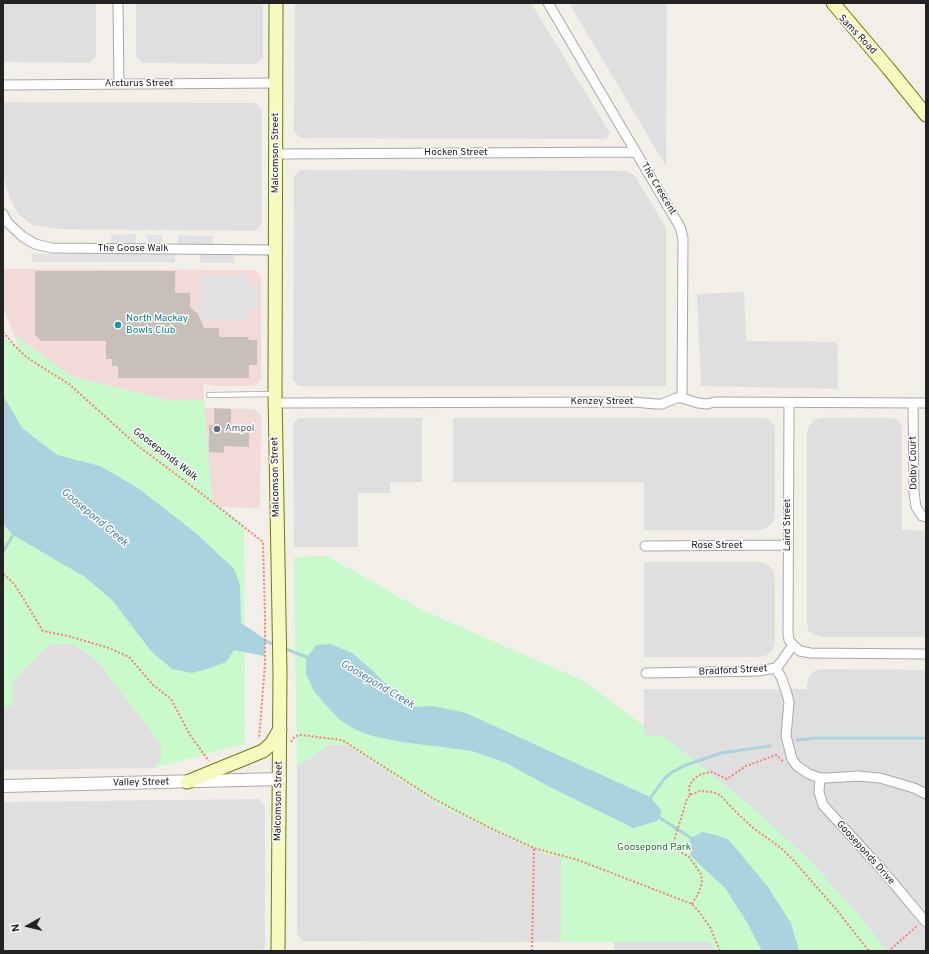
<!DOCTYPE html>
<style>
body{margin:0}
#map{position:relative;width:929px;height:954px;overflow:hidden;background:#f2efe9;font-family:Overpass,sans-serif}
canvas{display:block}
.frame{position:absolute;inset:0;border:4px solid #222;pointer-events:none}
.north{position:absolute;left:8px;top:906px;width:40px;height:40px;-webkit-text-stroke:3px #fff;paint-order:stroke;rotate:262deg;font-size:11px;font-weight:700;line-height:16px;text-align:center;color:#222}
.north::after{content:'';display:block;margin:auto;width:14px;height:18px;background:#222;clip-path:polygon(50% 0,100% 100%,50% 72%,0 100%)}
</style>
<div id="map">
<canvas width="929" height="954"></canvas>
<div class="frame"></div>
<div class="north">N</div>
</div>
<script>
const ctx = document.querySelector('canvas').getContext('2d');
ctx.lineJoin = 'round';
function fillPath(path, color) { ctx.fillStyle = color; ctx.fill(path, 'evenodd'); }
const poly = rows => new Path2D(rows.map(r => 'M' + r).join(''));
function strokePath(path, color, width, dash) { ctx.strokeStyle = color; ctx.lineWidth = width; ctx.lineCap = dash ? 'butt' : 'round'; ctx.setLineDash(dash || []); ctx.stroke(path); }
function label(font, color, halo, rows, align = 'center') {
  ctx.font = font + ' Overpass,sans-serif'; ctx.lineWidth = 3; ctx.setLineDash([]); ctx.textBaseline = 'middle'; ctx.strokeStyle = halo; ctx.fillStyle = color; for (const [text, x, y, turn = 0] of rows) {
    ctx.save(); ctx.translate(x, y); ctx.rotate((+turn || 0) * Math.PI / 180); ctx.textAlign = isNaN(turn) ? turn : align; if (halo) ctx.strokeText(text, 0, 0); ctx.fillText(text, 0, 0); ctx.restore();
  }
}
fillPath(poly([
 [3,3,96,3,96,57,90,63,3,62],
 [136,3,263,3,263,58,256,64,142,63,136,57],
 [295,3,531,3,610,133,606,139,301,138,294,132],
 [569,3,667,3,666,166],
 [3,102,256,103,262,110,262,224,255,231,59,229,33,225,19,215,10,199,3,175],
 [300,170,626,171,635,176,666,228,666,386,299,386,293,380,294,176],
 [744,292,746,341,837,342,838,389,701,386,697,294],
 [299,418,422,418,422,482,390,482,390,493,358,493,358,547,294,547,293,424],
 [453,418,767,418,775,426,775,514,773,522,767,528,759,530,644,530,644,482,453,482],
 [822,418,892,418,897,420,900,423,902,428,902,530,926,531,926,637,822,637,814,635,808,630,807,622,807,434,809,426,814,420],
 [644,562,759,562,767,564,773,570,775,578,775,641,773,649,767,655,759,657,644,657],
 [49,644,72,644,96,659,161,744,161,761,154,768,3,770,3,706,12,706,12,682],
 [822,669,926,670,926,951,887,951,860,917,813,864,644,736,644,689,806,689,809,677,814,671],
 [328,745,347,745,441,807,537,851,561,858,561,942,303,941,297,935,297,767],
 [259,799,265,805,265,948,262,951,3,951,3,802],
 [614,942,711,942,715,951,614,951]
]), '#e0dfdf');
fillPath(poly([
 [3,269,255,270,261,277,261,380,254,386,213,386,203,383,204,400,168,400,73,377,14,335,3,306],
 [204,408,254,409,261,415,260,508,221,507,212,500]
]), '#f2dad9');
fillPath(poly([
 [14,335,73,377,168,400,204,400,212,500,244,525,245,744,154,768,161,761,161,744,96,659,72,644,49,644,12,682,13,706,3,706,3,337,19,348],
 [327,556,422,610,584,681,644,726,644,736,664,736,762,815,813,864,860,917,887,951,715,951,711,942,561,942,561,858,537,851,441,807,347,745,328,745,297,767,294,557]
]), '#c8facc');
fillPath(poly([
 [136,234,136,244,111,244,111,235],
 [147,235,162,235,162,244,147,244],
 [178,235,213,236,213,244,178,244],
 [32,254,175,254,175,262,32,262],
 [200,255,234,255,234,263,200,263],
 [200,275,249,275,249,286,257,286,257,310,249,310,248,320,200,320]
]), '#e2e2e2');
fillPath(poly([
 [3,395,22,428,57,455,100,466,138,488,197,534,234,569,240,585,241,623,265,639,264,656,234,650,226,662,210,668,192,673,172,669,151,651,112,600,85,577,13,535,3,524],
 [330,644,352,653,372,670,409,707,433,706,466,713,650,797,662,811,657,821,633,828,548,786,506,763,472,751,402,742,372,736,356,730,339,719,326,705,314,691,306,674,306,659,316,645],
 [702,832,716,835,729,840,768,887,791,923,799,951,762,951,748,924,725,888,691,856,690,839]
]), '#aad3df');
strokePath(poly([
 [3,552,13,535],
 [262,640,276,645],
 [283,648,309,658],
 [797,740,818,738,926,738],
 [649,800,664,779,672,772,686,765,721,753,770,746],
 [657,816,694,840]
]), '#aad3df', 3);
fillPath(poly([
 [35,271,175,271,175,293,190,293,190,307,198,314,204,328,219,328,219,337,249,337,248,340,257,340,257,365,249,365,249,378,118,378,118,366,112,366,112,359,106,359,106,341,41,341,35,335],
 [214,408,231,409,231,433,249,433,249,447,224,446,224,453,209,452,209,425,214,425]
]), '#c7bfb8');
const service = poly([
 [209,395,273,394]
]);
const minor = poly([
 [118,3,119,84],
 [548,3,680,227,683,238,682,398],
 [3,85,276,83],
 [277,154,636,152],
 [3,214,7,222,23,237,35,244,52,248,275,250],
 [275,403,634,402,656,404,662,404,676,398,682,398,698,403,707,404,715,402,926,403],
 [789,403,788,633,789,640,793,645],
 [913,403,914,492,916,507,922,516,926,517],
 [645,546,788,545],
 [776,668,782,679,787,694,789,702,786,736,792,759,797,766,809,774,820,778,826,778,858,776,880,778,914,788,926,794],
 [646,673,758,671,776,668,781,662,793,645,800,651,810,653,926,654],
 [820,778,819,792,823,805,884,872,926,922]
]);
const tertiary = poly([
 [3,786,280,779]
]);
const secondary = poly([
 [276,3,275,394,280,673,278,951],
 [833,3,888,68,926,115],
 [187,782,263,751,271,744,280,729]
]);
strokePath(service, '#a9a9a9', 6);
strokePath(minor, '#a9a9a9', 11);
strokePath(tertiary, '#a9a9a9', 14);
strokePath(secondary, '#707d05', 15);
strokePath(poly([
 [3,332,14,345,24,355,40,366,69,384,138,446,193,487,263,542,265,615,265,663,259,739],
 [3,575,6,576,15,585,43,631,68,636,109,648,129,657,153,685,171,699,190,735,209,761],
 [291,742,295,736,301,735,342,740,434,799,490,828,534,848,578,860,692,904,700,913,710,927,720,951],
 [690,795,689,789,690,784,695,778,701,774,712,772,727,779,746,766,776,755,784,762],
 [692,904,699,892,702,883,701,874,689,857,674,848,673,844,687,799,690,795,700,791,713,792,720,795,734,810,752,827,781,848,793,860,835,908,869,951],
 [891,949,917,926],
 [532,951,534,848]
]), '#fa8072', 2, [2, 2]);
strokePath(service, '#fff', 4.5);
strokePath(minor, '#fff', 9);
strokePath(tertiary, '#fff', 12);
strokePath(secondary, '#f7fabf', 13);
for (const [x, y, r, color] of [
 [118,325,4,"#0f9aa8"],
 [217,429,4,"#5c6f8a"]
]) { const dot = new Path2D(); dot.arc(x, y, r, 0, 2 * Math.PI); ctx.fillStyle = color; ctx.fill(dot); strokePath(dot, '#fff', 1.5); }
label('10px', '#222', '#fff', [
 ["Sams Road",857,35,46],
 ["Arcturus Street",139,84],
 ["Malcomson Street",276,153,-90],
 ["Hocken Street",456,153],
 ["The Crescent",658,189,59],
 ["The Goose Walk",133,249],
 ["Kenzey Street",602,402],
 ["Gooseponds Walk",165,455,38],
 ["Dolby Court",914,463,-91],
 ["Malcomson Street",276,477,-91],
 ["Laird Street",788,525,-90],
 ["Rose Street",717,546],
 ["Bradford Street",733,671,-3],
 ["Valley Street",141,783,-1],
 ["Malcomson Street",279,801,-89],
 ["Gooseponds Drive",865,853,48]
]);
label('10px', '#0d838f', '#fff', [
 ["North Mackay",126,319],
 ["Bowls Club",126,331]
], 'left');
label('10px', '#4e5e75', '#fff', [
 ["Ampol",225,429]
], 'left');
label('10px', '#0c8416', '#fff', [
 ["Goosepond Park",654,848]
]);
label('italic 11px', '#4a7aab', '#fff', [
 ["Goosepond Creek",94,518,40],
 ["Goosepond Creek",377,685,31]
]);
</script>
